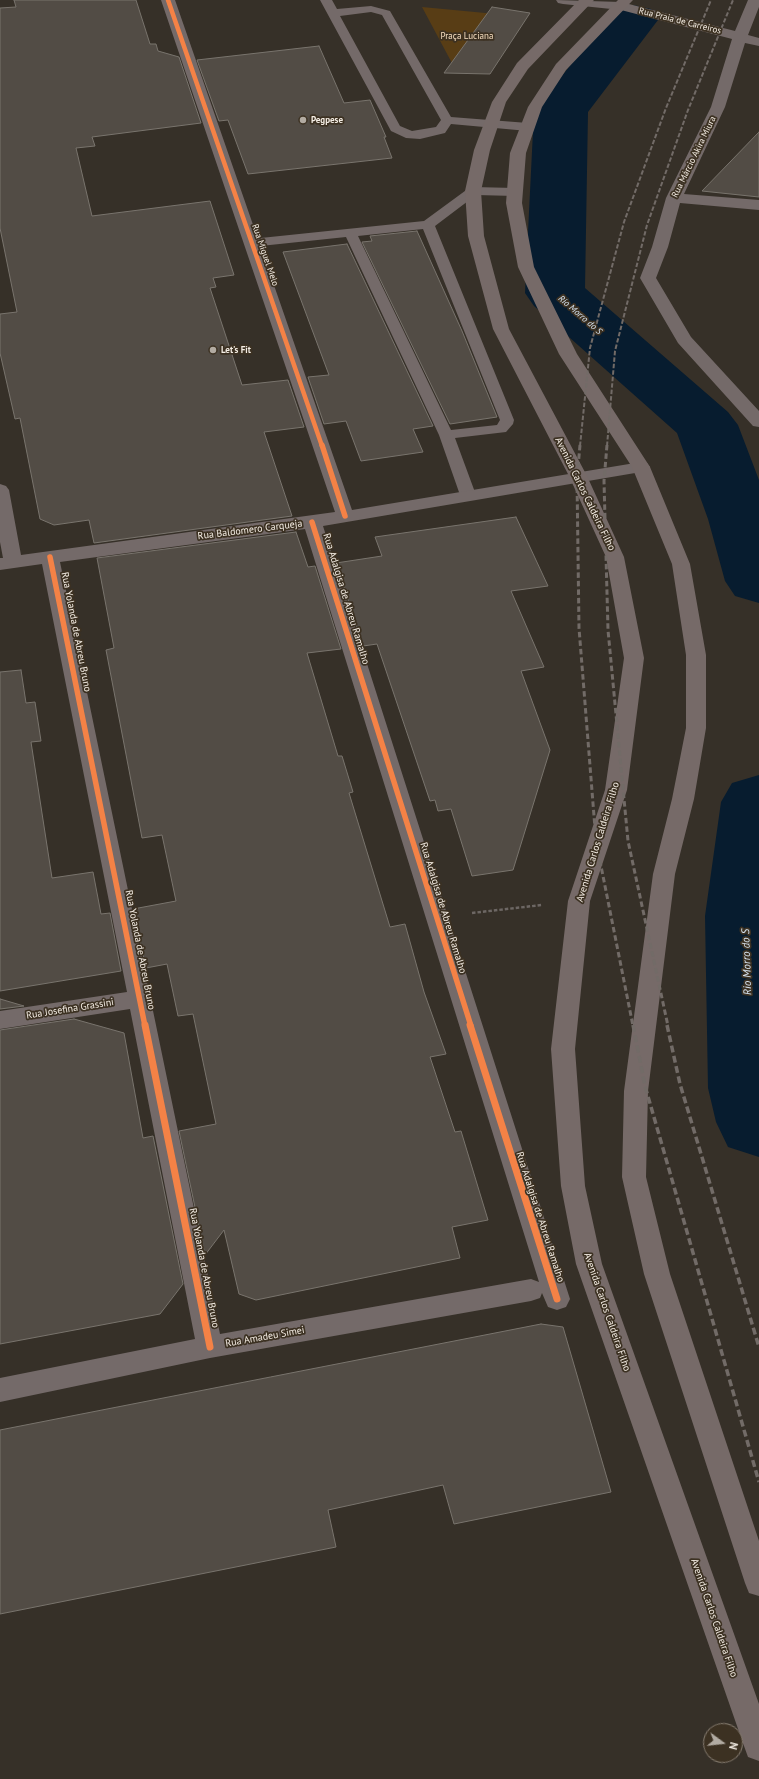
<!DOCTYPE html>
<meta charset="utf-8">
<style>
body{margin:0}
#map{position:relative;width:759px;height:1779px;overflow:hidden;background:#363028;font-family:"PT Sans",sans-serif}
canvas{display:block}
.north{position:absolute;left:703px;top:1723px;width:40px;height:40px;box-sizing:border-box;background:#3c3122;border:1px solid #867c70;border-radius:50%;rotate:105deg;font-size:11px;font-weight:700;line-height:16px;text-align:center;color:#f4ede4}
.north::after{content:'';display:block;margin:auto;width:14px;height:18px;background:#b2aba2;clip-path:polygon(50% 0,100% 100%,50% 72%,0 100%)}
</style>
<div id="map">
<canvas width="759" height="1779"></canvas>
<div class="north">N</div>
</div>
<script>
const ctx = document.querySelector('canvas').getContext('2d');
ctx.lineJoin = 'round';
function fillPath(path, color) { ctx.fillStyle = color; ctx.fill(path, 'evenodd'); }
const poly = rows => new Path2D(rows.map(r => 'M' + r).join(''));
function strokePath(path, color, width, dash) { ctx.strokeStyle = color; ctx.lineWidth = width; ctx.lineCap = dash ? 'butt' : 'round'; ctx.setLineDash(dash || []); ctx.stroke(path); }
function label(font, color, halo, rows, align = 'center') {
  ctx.font = font + ' "PT Sans",sans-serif'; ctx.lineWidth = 3.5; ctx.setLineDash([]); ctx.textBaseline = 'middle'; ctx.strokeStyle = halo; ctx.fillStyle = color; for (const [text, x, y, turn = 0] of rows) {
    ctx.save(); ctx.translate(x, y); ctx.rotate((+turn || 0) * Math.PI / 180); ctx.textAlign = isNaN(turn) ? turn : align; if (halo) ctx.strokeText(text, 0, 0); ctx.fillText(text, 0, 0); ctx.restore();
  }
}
fillPath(poly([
 [422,7,517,16,453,65]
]), '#583d15');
fillPath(poly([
 [633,5,651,9,658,20,588,112,585,288,728,412,738,425,759,480,759,603,735,596,725,581,708,519,677,433,534,306,525,293,534,111,615,9,633,5],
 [759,775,759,1157,728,1147,716,1122,708,1088,705,916,721,802,732,783,759,775]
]), '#071c2f');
const building = poly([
 [14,0,136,0,150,44,156,44,158,51,179,57,201,123,92,137,95,146,76,148,92,216,210,201,234,275,213,278,216,287,210,288,242,385,288,380,304,427,264,432,292,516,94,543,89,520,54,525,40,519,20,418,15,419,0,353,0,314,17,312,0,228,0,8,16,7,14,0],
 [492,7,530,13,490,74,444,73,492,7],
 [319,46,344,103,370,100,386,137,384,137,392,158,248,174,228,120,219,121,197,60,319,46],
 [759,132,759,197,702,191,759,132],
 [417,231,462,331,497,417,450,424,362,242,372,241,370,236,417,231],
 [347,244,433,426,413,429,423,452,361,461,346,421,324,424,308,377,329,375,283,252,347,244],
 [516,517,548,586,511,591,544,667,521,671,550,750,513,870,472,876,451,809,438,811,435,800,430,801,377,644,363,646,336,563,382,556,375,537,516,517],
 [296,532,308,567,315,566,341,649,307,653,338,756,342,756,353,792,349,793,390,927,405,924,424,992,446,1054,430,1057,455,1132,461,1131,488,1220,452,1227,460,1258,256,1300,239,1294,224,1230,205,1255,179,1131,216,1124,193,1014,178,1016,167,964,146,968,133,909,176,901,162,835,142,838,106,650,114,648,97,558,296,532],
 [21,670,26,703,35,702,41,741,31,742,52,878,93,872,101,914,110,913,121,971,0,991,0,672,21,670],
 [0,999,24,1006,0,1009,0,999],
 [74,1019,124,1033,143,1138,153,1136,183,1284,160,1314,0,1344,0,1030,74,1019],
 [541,1324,563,1327,611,1492,454,1524,443,1485,328,1510,336,1547,0,1614,0,1430,541,1324]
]);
fillPath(building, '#524c45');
strokePath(building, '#79746d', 1);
strokePath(poly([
 [472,913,542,905]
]), '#6d6764', 2.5, [3.5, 2]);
fillPath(poly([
 [320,0,332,0,337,9,371,6,390,11,451,117,528,123,534,127,528,131,451,124,445,133,420,139,406,138,391,131,320,0],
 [371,12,382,15,441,120,436,127,412,131,400,126,340,16,371,12],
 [473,187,515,188,521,192,515,196,476,195,435,226,514,420,513,424,506,432,455,438,476,495,473,498,468,500,463,498,460,495,439,435,346,237,251,247,244,243,251,239,424,221,469,188,473,187],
 [423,229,500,420,497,425,451,430,358,236,423,229]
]), '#746a69');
fillPath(poly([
 [161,0,175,0,352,510,641,462,647,463,650,467,647,471,641,472,323,526,570,1299,566,1307,557,1310,548,1307,542,1293,540,1298,531,1301,210,1358,0,1402,0,1378,195,1339,130,1009,0,1029,0,1011,127,992,42,564,0,570,0,558,3,558,0,542,0,484,6,486,9,490,21,555,335,512,161,0],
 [305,529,539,1282,531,1279,220,1334,60,562,305,529],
 [556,0,621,2,735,31,748,0,759,0,759,7,748,35,759,38,759,46,745,43,725,107,684,194,759,200,759,210,680,203,668,247,656,278,691,337,759,411,759,427,753,426,678,343,640,278,652,247,666,198,711,107,732,39,621,10,563,4,558,3,556,0]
]), '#746a69');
fillPath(poly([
 [579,0,594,0,528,69,506,102,490,150,481,191,484,236,509,329,587,476,624,557,644,658,627,790,590,901,575,1049,585,1186,602,1264,759,1704,759,1761,748,1757,744,1746,576,1264,561,1186,551,1049,568,901,605,790,624,658,606,557,569,476,493,329,468,236,465,191,474,150,492,102,517,63,579,0],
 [618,0,633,0,566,70,542,107,526,153,522,203,534,267,577,354,650,467,690,564,706,655,706,728,694,799,675,874,648,1091,646,1177,670,1274,759,1541,759,1596,749,1593,745,1583,644,1274,622,1177,624,1091,653,874,672,799,686,728,686,655,672,564,632,467,559,354,518,267,506,203,510,153,528,107,556,64,618,0]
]), '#766a68');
strokePath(poly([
 [580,446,590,348,624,222,666,108,711,0],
 [607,446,615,351,647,225,688,110,733,0]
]), '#726b67', 2, [4.5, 2]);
strokePath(poly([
 [580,445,577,479,579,628,596,841,633,1026],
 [607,445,604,481,608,630,628,841,668,1026]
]), '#726b67', 3, [5.5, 3]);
strokePath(poly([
 [633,1025,645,1086,759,1482],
 [667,1025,680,1084,759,1347]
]), '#726b67', 3.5, [7, 3.5]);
strokePath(poly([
 [168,0,322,446]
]), '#f48246', 4.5);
strokePath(poly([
 [322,445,345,516],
 [312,522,471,1026],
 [50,557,145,1026]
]), '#f48246', 5.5);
strokePath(poly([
 [145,1025,210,1347],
 [470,1025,557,1299]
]), '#f48246', 7);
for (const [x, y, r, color] of [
 [303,120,4,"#b2aba2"],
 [213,350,4,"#b2aba2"]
]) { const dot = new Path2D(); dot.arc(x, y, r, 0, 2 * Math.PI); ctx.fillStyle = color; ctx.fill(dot); strokePath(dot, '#3c3122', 1.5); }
label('9px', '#f4ede4', '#3c3122', [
 ["Rua Praia de Carreiros",680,21,14],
 ["Rua Márcio Akira Miura",694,157,-64],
 ["Rua Miguel Melo",265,255,71]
]);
label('9px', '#f6dec0', '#3c3122', [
 ["Praça Luciana",467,36]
]);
label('bold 9px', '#f4ede4', '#3c3122', [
 ["Pegpese",311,120],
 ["Let's Fit",221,350]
], 'left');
label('italic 9px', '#d6e4f2', '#3c3122', [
 ["Rio Morro do S",580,315,41]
]);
label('10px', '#f4ede4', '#3c3122', [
 ["Avenida Carlos Caldeira Filho",585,494,64],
 ["Rua Baldomero Carqueja",250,530,-7],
 ["Rua Adalgisa de Abreu Ramalho",346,599,73],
 ["Rua Yolanda de Abreu Bruno",76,632,79],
 ["Avenida Carlos Caldeira Filho",598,842,-73],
 ["Rua Adalgisa de Abreu Ramalho",443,908,73],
 ["Rua Yolanda de Abreu Bruno",140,950,79],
 ["Rua Josefina Grassini",70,1009,-9],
 ["Rua Adalgisa de Abreu Ramalho",540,1217,72],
 ["Rua Yolanda de Abreu Bruno",204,1268,79],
 ["Avenida Carlos Caldeira Filho",607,1312,71],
 ["Rua Amadeu Simei",265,1337,-10],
 ["Avenida Carlos Caldeira Filho",714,1618,71]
]);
label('italic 11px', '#d6e4f2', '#3c3122', [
 ["Rio Morro do S",747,962,-92]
]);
</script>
